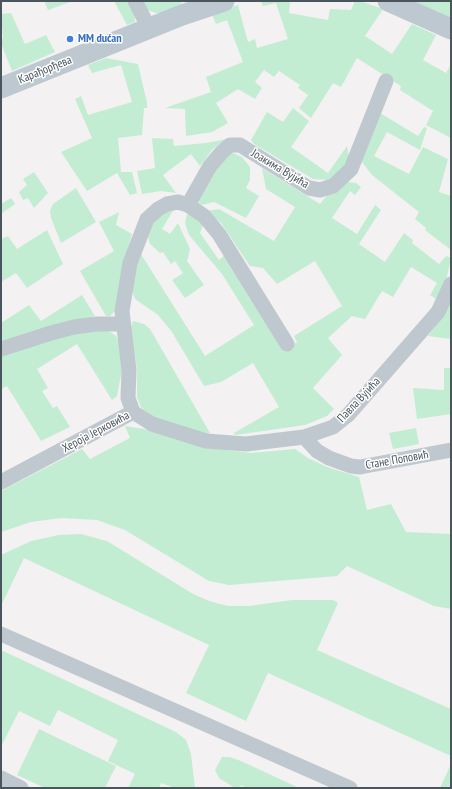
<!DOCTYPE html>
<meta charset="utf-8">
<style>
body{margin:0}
#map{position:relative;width:452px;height:789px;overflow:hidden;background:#f3f1f1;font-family:"PT Sans Narrow",sans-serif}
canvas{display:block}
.frame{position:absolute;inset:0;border:2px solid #4a555d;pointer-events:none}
</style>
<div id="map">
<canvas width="452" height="789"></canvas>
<div class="frame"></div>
</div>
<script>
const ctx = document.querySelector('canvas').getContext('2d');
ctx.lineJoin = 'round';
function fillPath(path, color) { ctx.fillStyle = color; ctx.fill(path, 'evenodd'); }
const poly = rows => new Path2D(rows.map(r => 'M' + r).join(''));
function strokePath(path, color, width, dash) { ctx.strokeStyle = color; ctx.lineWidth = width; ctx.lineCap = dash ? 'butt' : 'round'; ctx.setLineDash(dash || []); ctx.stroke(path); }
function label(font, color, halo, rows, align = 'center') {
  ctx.font = font + ' "PT Sans Narrow",sans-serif'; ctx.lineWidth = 3; ctx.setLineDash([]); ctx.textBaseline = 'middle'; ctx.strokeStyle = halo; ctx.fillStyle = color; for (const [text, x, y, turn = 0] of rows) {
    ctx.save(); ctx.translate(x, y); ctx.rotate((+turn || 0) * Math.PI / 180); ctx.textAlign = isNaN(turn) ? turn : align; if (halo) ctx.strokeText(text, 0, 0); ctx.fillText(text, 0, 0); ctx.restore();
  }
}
fillPath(poly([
 [44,1,73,1,48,10],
 [114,1,129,1,135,15,135,22,127,25],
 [139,1,180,1,182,5,163,13,156,13,144,9],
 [261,1,290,1,289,13,328,20,330,9,351,10,355,1,360,1,383,9,365,36,392,54,412,24,436,35,423,60,446,73,451,64,451,138,426,125,433,111,400,90,401,86,357,58,341,87,333,83,311,118,299,108,308,95,298,88,300,85,279,71,274,77,264,70,255,82,262,88,255,99,238,89,216,103,228,123,212,132,186,136,185,109,165,108,211,92,206,77,243,62,227,20,216,24,212,14,238,5,248,42,255,39,257,48,288,39,276,3,263,6],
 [413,1,451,1,451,18,423,5],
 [11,13,25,44,46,35,55,52,12,71,1,43,1,39,3,38,1,14],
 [106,58,138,64,147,103,147,108,144,108,142,135,118,138,121,172,132,172,137,193,130,195,117,173,87,191,61,152,92,138,75,99,81,96,88,115,132,102,121,65,92,73,88,65],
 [293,108,309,121,291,147,328,173,347,146,349,157,346,164,328,180,313,179,254,144,251,140,267,112,283,122],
 [380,113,418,136,424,127,427,128,420,150,387,132,374,156,409,174,423,147,448,159,439,192,451,196,451,250,425,230,426,228,415,219,419,212,372,175,362,162,363,153],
 [152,138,173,139,174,146,206,143,228,139,228,141,218,145,212,150,200,166,191,154,163,175,176,193,161,191,142,194,137,171,155,168],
 [233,153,242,157,250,167,250,180,246,188,259,196,246,218,214,202,202,205,198,202,219,165,226,156],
 [262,168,320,204,328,194,348,182,356,183,361,187,355,195,350,191,332,218,357,234,375,205,381,210,359,244,385,262,404,233,413,240,412,243,439,264,446,256,451,258,447,277,436,299,430,295,437,283,411,267,393,297,382,291,365,319,352,316,328,338,342,355,313,388,334,409,327,416,305,425,235,435,234,433,279,407,253,363,221,382,204,386,172,332,158,315,135,299,132,291,139,251,205,356,254,325,222,274,189,235,185,223,187,214,192,215,203,225,200,233,219,260,226,254,284,350,297,342,294,336,342,306,315,261,277,284,263,268,250,266,221,223,206,211,219,209,274,241,295,207,266,189],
 [34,172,48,193,34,208,28,198,23,200,19,192,27,185,23,179],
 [76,188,96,222,61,243,51,218,50,211,53,204],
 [11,198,15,204,1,214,1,204],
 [174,209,162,229,170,234,178,223,190,249,187,261,204,285,185,298,172,280,183,273,175,261,171,264,163,252,160,253,150,244,148,237,150,227,164,211],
 [119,212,116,225,132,234,122,270,118,303,114,312,110,316,106,316,80,271,114,251,99,222],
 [47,230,63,264,27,288,16,273,1,282,1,239,8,236,17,249],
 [82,295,95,316,62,323,1,343,1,323,29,305,41,321],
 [451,300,451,339,428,336,440,320],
 [133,321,144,324,150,329,210,433,207,435,160,421,146,412,141,407,137,397,137,370,131,327],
 [97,329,110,332,116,336,119,343,122,370,117,396,112,400,77,344,37,369,48,388,42,391,53,408,57,406,70,427,41,441,7,386,1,389,1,356,55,338],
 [444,368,451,368,451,414,417,419,413,388,444,390],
 [125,426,157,431,210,448,251,453,295,449,308,458,327,467,359,477,367,510,391,504,406,532,451,534,451,609,434,606,347,566,337,576,229,585,209,581,125,530,97,520,61,518,31,522,1,532,1,491,82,449,90,459,130,438],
 [416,428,419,444,393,449,389,433],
 [81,534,107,541,193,594,209,601,228,606,249,606,292,600,333,600,338,603,317,650,451,709,451,756,268,673,246,721,186,693,209,645,24,558,1,606,1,555,31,541,59,535],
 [1,650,176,732,186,740,191,754,195,788,175,788,161,783,159,788,128,788,135,774,108,761,118,740,58,710,50,726,19,711,1,747],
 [39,729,116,766,105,788,45,788,17,775],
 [222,757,230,757,241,761,299,788,246,788,241,785,240,788,235,788,219,778,215,770],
 [451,764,451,788,440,788]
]), '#c3edd2');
strokePath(poly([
 [135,1,149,28],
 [188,205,204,216,219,234,287,344],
 [1,349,51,333,74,327,96,324,123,324],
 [133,412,128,398,129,370,122,311,130,263,147,219,158,209,167,204,178,202,188,205,210,166,222,152,230,145,240,145,309,188,320,190,333,186,351,169,386,81],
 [133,412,152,424,206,441,246,444,304,437,333,427,348,415,438,312,451,284],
 [304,437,317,451,329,458,351,466,360,467,451,450],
 [1,482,133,412],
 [1,634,350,788],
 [1,778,21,788]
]), '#c0c8cf', 15);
strokePath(poly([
 [388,1,451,29],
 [1,88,182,15,224,1]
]), '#bec8d1', 21);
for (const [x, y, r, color] of [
 [70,39,4,"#3f7fe0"]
]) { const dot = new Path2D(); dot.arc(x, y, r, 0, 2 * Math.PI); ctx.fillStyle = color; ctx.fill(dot); strokePath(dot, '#fff', 1.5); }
label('bold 12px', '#366cbe', '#fff', [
 ["MM dućan",78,39]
], 'left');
label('12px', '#4a555d', '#fff', [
 ["Карађорђева",45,70,-22],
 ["Јоакима Вујића",280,169,31],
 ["Павла Вујића",359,400,-47],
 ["Хероја Јерковића",96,432,-28],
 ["Стане Поповић",397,460,-10]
]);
</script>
